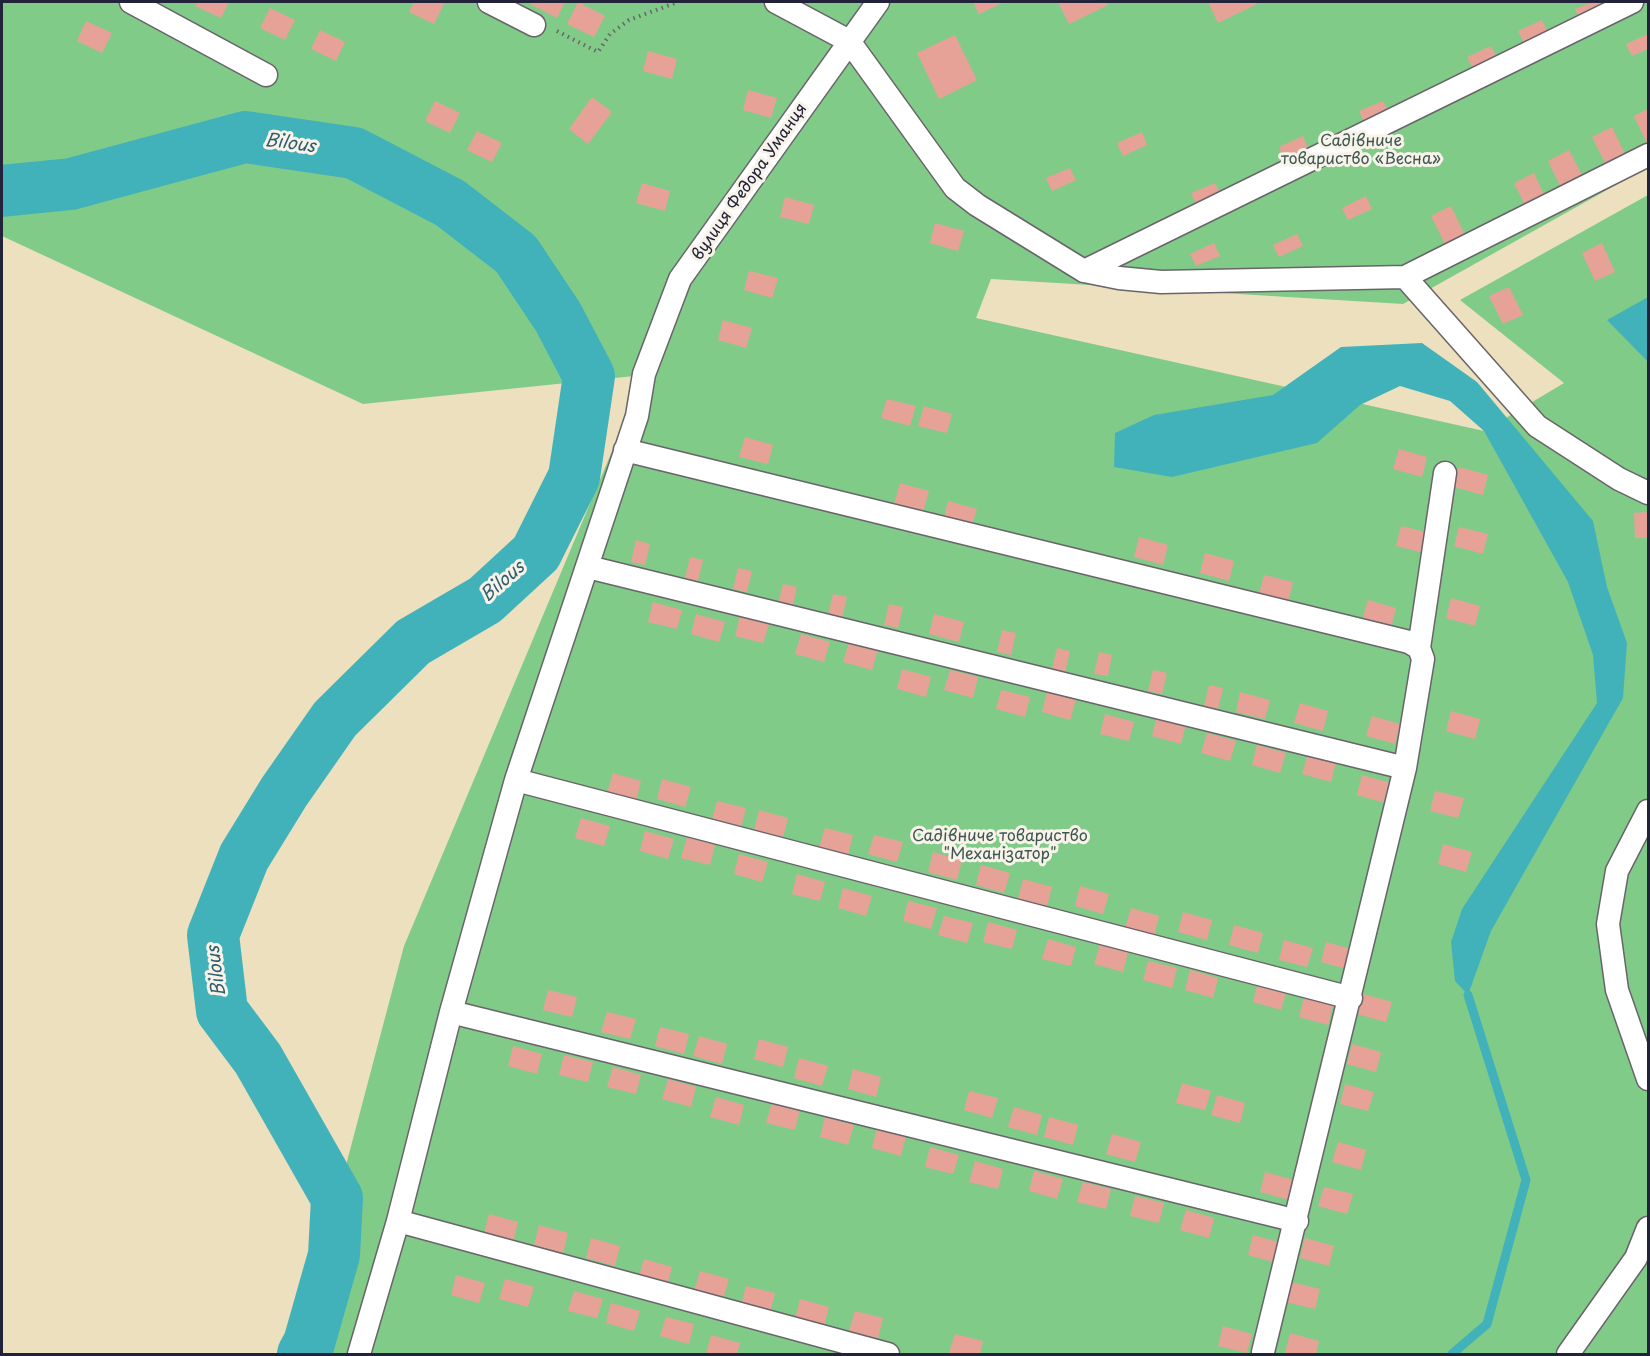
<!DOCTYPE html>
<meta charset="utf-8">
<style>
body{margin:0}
#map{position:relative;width:1650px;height:1356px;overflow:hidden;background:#ece0bf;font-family:"Playpen Sans",sans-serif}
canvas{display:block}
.frame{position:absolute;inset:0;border:3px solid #22223b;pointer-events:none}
</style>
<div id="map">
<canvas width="1650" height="1356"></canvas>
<div class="frame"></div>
</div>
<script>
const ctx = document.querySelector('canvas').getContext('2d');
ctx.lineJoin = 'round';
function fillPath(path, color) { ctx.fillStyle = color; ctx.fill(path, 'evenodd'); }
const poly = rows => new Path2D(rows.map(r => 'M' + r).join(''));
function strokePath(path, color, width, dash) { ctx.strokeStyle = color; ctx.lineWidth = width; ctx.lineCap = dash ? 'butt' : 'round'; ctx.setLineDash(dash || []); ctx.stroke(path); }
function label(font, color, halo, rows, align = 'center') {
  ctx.font = font + ' "Playpen Sans",sans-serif'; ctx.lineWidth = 6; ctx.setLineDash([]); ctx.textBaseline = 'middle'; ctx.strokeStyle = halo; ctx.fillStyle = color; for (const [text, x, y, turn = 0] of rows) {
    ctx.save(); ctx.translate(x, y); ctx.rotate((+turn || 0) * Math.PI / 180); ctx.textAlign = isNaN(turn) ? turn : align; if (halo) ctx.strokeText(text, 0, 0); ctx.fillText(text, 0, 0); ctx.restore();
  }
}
fillPath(poly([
 [2,2,1648,2,1648,167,1403,304,991,279,976,318,1484,431,1564,383,1460,300,1648,195,1648,1354,296,1354,404,946,644,375,363,404,2,236]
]), '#81cb89');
fillPath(poly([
 [1648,297,1648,362,1607,320],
 [1422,343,1477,382,1593,521,1607,587,1627,643,1623,698,1491,931,1468,995,1455,981,1451,942,1462,909,1597,703,1593,655,1568,582,1484,431,1450,401,1400,386,1360,405,1317,443,1172,477,1114,467,1115,433,1154,415,1273,395,1341,347]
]), '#42b2ba');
strokePath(poly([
 [1452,1354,1487,1324,1526,1180,1468,995]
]), '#42b2ba', 9);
strokePath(poly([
 [2,191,71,184,245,137,354,153,450,203,516,254,558,317,589,376,574,477,536,553,485,600,413,642,335,719,284,792,244,857,213,935,222,1011,258,1059,337,1198,334,1255,309,1343,303,1354]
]), '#42b2ba', 52);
fillPath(poly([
 [198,2,229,2,221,18,195,6],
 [414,2,438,2,444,4,434,24,409,12],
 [531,2,565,2,557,18,530,4],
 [578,2,605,16,594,37,567,24],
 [973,2,1004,2,979,14],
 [1058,2,1106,2,1108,5,1069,24],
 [1208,2,1255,2,1257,4,1218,23],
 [1593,2,1601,2,1605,11,1581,22,1575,9],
 [270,8,295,20,285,40,260,28],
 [1542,20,1548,32,1524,43,1518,31],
 [86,21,112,33,102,53,77,41],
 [320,30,345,42,336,61,311,49],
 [1648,34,1648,49,1632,56,1626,44],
 [955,35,977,80,939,99,917,53],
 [1491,46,1497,58,1473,69,1467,57],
 [648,51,677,59,672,79,643,71],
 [748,90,777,98,771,118,743,110],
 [592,97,612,112,588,144,569,129],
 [435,101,460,113,450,133,425,121],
 [1383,101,1389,113,1365,124,1359,111],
 [1648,109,1648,146,1634,116],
 [1612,127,1626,156,1606,165,1592,137],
 [477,131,502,143,492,162,467,150],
 [1142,132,1147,145,1123,156,1117,143],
 [1303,136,1308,148,1284,160,1279,147],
 [1569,150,1584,179,1562,190,1548,161],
 [1070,168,1076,180,1052,191,1046,178],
 [1534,173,1547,201,1528,211,1514,183],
 [642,183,670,191,665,211,636,203],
 [1215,183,1221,195,1197,206,1191,193],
 [1366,196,1372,209,1348,220,1342,208],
 [785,197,814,205,809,224,780,217],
 [1451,206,1465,235,1445,244,1431,216],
 [935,223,964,231,958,251,930,243],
 [1297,234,1303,246,1279,257,1273,245],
 [1214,243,1220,256,1196,266,1190,254],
 [1602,243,1615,272,1595,281,1582,253],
 [749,271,778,278,772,298,744,290],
 [1509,287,1523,315,1503,324,1489,296],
 [723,320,752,328,746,348,718,340],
 [887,399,916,406,910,426,881,418],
 [924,406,952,414,947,433,918,426],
 [745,437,773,445,768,464,739,457],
 [1399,449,1427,457,1422,477,1393,469],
 [1459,467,1488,475,1483,495,1454,487],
 [900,483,929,491,923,512,894,504],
 [948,501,977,509,971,528,943,521],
 [1648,512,1648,538,1635,538,1634,513],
 [1401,526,1430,533,1424,553,1396,546],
 [1459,527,1488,534,1483,554,1454,546],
 [1139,537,1168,545,1163,565,1134,557],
 [636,540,650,544,645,565,631,562],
 [1205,553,1234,561,1229,581,1200,573],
 [690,557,703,560,698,581,685,578],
 [738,568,752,571,747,592,733,589],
 [1264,575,1293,582,1288,602,1259,594],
 [783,584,797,587,792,609,778,605],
 [833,594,847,597,842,618,828,615],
 [1451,598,1480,606,1475,626,1446,618],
 [1368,600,1396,608,1391,628,1362,620],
 [653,602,682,610,677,629,648,622],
 [889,604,903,607,898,628,884,625],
 [696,614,725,622,719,642,691,634],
 [934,614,964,622,959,642,929,634],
 [740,616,769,624,763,643,735,636],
 [1002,630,1016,633,1011,655,997,652],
 [801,634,830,642,824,662,795,654],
 [849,642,878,650,872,670,843,662],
 [1057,648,1070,651,1065,673,1052,669],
 [1099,652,1112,655,1108,676,1094,674],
 [902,669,931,677,926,697,897,689],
 [950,670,978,677,973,698,944,690],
 [1153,670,1167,673,1162,694,1148,691],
 [1209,685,1223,688,1218,709,1204,706],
 [1001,690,1030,697,1025,717,996,709],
 [1047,692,1076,700,1070,720,1042,712],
 [1240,692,1270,700,1265,719,1236,712],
 [1300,703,1328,711,1323,731,1294,723],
 [1451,711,1480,719,1475,739,1446,731],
 [1105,714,1134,722,1129,741,1100,734],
 [1157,716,1186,724,1181,744,1152,736],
 [1372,716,1400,724,1395,744,1366,736],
 [1207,733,1236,741,1230,761,1201,753],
 [1257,745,1286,753,1280,773,1252,765],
 [1308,754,1336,762,1331,782,1302,774],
 [613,773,641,781,636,801,607,793],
 [1362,775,1391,783,1385,803,1357,795],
 [662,779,691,787,685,807,657,799],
 [1435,791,1464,798,1458,818,1430,811],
 [717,801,746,808,741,828,712,820],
 [759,810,788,818,783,837,754,830],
 [581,818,610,826,604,846,575,838],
 [825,828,853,835,848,855,819,848],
 [645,831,674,839,668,859,640,851],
 [874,835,903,842,897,862,868,854],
 [687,837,715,845,710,865,681,858],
 [1443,844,1472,852,1466,872,1438,864],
 [933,852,962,860,957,880,928,872],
 [739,854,768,862,762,882,734,874],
 [981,865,1010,873,1004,893,976,885],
 [797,874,825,882,820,901,792,894],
 [1023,879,1052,887,1047,906,1018,899],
 [1080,886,1109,894,1103,914,1075,906],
 [843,888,872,896,866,916,838,908],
 [908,901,937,908,931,929,903,921],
 [1131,908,1159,916,1154,936,1125,928],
 [1183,912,1212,920,1207,940,1178,932],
 [944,916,973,923,967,943,938,935],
 [988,922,1017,930,1012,949,983,942],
 [1234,925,1263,933,1258,953,1229,945],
 [1048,939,1076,947,1071,966,1042,959],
 [1284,940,1313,948,1307,967,1279,960],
 [1326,942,1355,950,1349,970,1321,962],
 [1100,945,1128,952,1123,972,1094,964],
 [1148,961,1177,968,1172,988,1143,980],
 [1190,970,1218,978,1213,998,1185,990],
 [1258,982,1287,990,1281,1010,1253,1002],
 [548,990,577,997,572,1017,543,1010],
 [1363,994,1392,1002,1386,1022,1357,1014],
 [1304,997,1333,1005,1328,1025,1299,1017],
 [607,1012,636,1019,630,1039,601,1032],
 [660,1027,689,1034,684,1054,655,1046],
 [699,1036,727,1044,722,1064,693,1056],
 [759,1039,788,1047,783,1067,754,1059],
 [1352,1044,1381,1052,1376,1072,1347,1064],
 [513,1046,542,1054,537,1074,508,1066],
 [564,1055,593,1062,588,1082,559,1075],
 [799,1058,828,1066,822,1086,794,1078],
 [613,1067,641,1075,636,1094,607,1087],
 [853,1069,881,1077,876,1097,848,1089],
 [668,1079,696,1087,691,1107,662,1099],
 [1182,1083,1211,1091,1205,1110,1176,1103],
 [1345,1084,1374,1092,1368,1111,1340,1104],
 [969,1091,998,1098,992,1118,964,1110],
 [1217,1095,1245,1103,1240,1123,1211,1115],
 [716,1097,744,1105,739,1125,710,1117],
 [772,1102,800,1110,795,1130,766,1123],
 [1014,1107,1042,1115,1037,1135,1008,1127],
 [825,1117,854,1125,848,1145,820,1137],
 [1049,1117,1078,1125,1073,1145,1044,1137],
 [877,1128,906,1136,901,1156,872,1148],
 [1112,1134,1141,1142,1135,1162,1106,1154],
 [1338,1142,1366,1150,1361,1170,1332,1162],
 [930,1147,959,1155,953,1174,925,1167],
 [975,1161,1003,1169,998,1189,969,1182],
 [1034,1171,1063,1179,1057,1199,1029,1191],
 [1265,1172,1294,1180,1289,1200,1260,1192],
 [1083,1182,1111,1189,1106,1209,1077,1202],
 [1324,1187,1353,1194,1347,1214,1318,1206],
 [1135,1196,1164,1203,1159,1223,1130,1216],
 [1186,1210,1214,1218,1209,1238,1180,1230],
 [489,1214,518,1222,513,1242,484,1234],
 [539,1225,568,1233,563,1253,534,1245],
 [1253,1235,1282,1243,1277,1263,1248,1255],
 [591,1238,620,1246,615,1266,586,1258],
 [1305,1238,1334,1246,1329,1266,1300,1258],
 [644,1259,672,1267,667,1286,638,1279],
 [700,1271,729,1279,723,1299,694,1291],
 [456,1275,485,1283,479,1303,451,1295],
 [505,1279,534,1287,528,1307,499,1299],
 [1291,1282,1320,1289,1315,1309,1286,1302],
 [746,1286,775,1293,770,1313,741,1305],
 [574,1291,603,1299,597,1318,568,1311],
 [800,1299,829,1307,824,1327,795,1319],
 [611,1303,640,1311,634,1331,606,1323],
 [855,1311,883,1318,878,1338,849,1331],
 [666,1317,694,1324,689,1344,660,1336],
 [1223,1326,1252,1334,1247,1353,1218,1346],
 [1290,1333,1319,1341,1316,1354,1285,1353],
 [955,1334,983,1341,980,1354,949,1353],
 [711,1335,740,1343,737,1354,706,1354]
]), '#e7a298');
const minor = poly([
 [131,2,266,75],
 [489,2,534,25],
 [776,2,849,41,955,188,977,205,1084,271,1119,278,1161,282,1405,277,1537,426,1619,479,1648,493],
 [1084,271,1632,2],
 [1405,277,1648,155],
 [625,450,1409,642,1419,648],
 [588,567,1405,768],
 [516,780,1351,998],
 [1648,811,1617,871,1608,924,1617,990,1648,1079],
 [451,1012,1297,1221],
 [398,1221,888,1354],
 [1263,1352,1405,768,1423,659,1419,648,1445,473],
 [359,1354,398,1221,451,1012,516,780,637,416,644,374,680,279,878,2],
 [1568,1354,1636,1258,1648,1228]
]);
strokePath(minor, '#696469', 25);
strokePath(poly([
 [557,31,598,52,610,34,629,20,678,2]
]), '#696469', 4, [1.5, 4.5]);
strokePath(minor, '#fff', 22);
label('16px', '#3e5552', '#f7f3e8', [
 ["Садівниче",1361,142],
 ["товариство «Весна»",1361,160],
 ["Садівниче товариство",1000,837],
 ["\"Механізатор\"",1000,855]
]);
label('16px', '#22223b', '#f7f3e8', [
 ["вулиця Федора Уманця",750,182,-55]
]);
label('italic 18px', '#2f5c6e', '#f7f3e8', [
 ["Bilous",290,144,8],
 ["Bilous",503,582,-41],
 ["Bilous",217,971,-97]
]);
</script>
